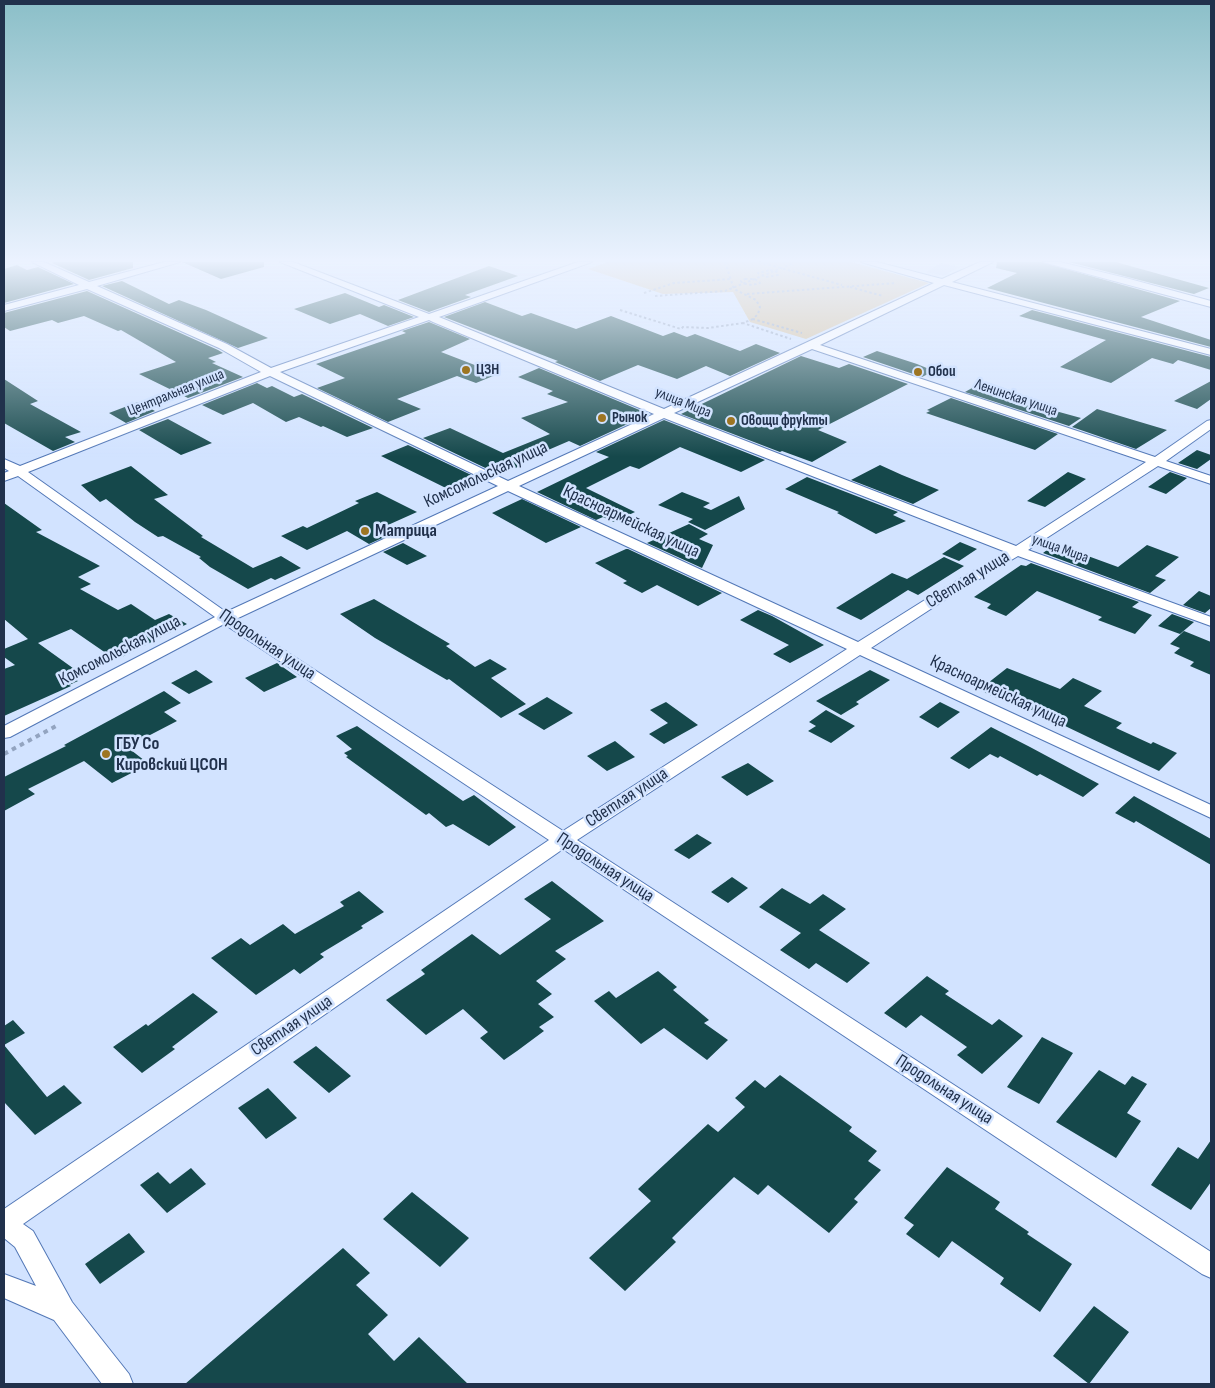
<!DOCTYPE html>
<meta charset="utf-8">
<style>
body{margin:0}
#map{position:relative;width:1215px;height:1388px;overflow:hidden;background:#d2e3ff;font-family:"Sofia Sans Condensed",sans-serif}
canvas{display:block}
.frame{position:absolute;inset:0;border:5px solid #21314c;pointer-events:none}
</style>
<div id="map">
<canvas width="1215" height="1388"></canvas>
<div class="frame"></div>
</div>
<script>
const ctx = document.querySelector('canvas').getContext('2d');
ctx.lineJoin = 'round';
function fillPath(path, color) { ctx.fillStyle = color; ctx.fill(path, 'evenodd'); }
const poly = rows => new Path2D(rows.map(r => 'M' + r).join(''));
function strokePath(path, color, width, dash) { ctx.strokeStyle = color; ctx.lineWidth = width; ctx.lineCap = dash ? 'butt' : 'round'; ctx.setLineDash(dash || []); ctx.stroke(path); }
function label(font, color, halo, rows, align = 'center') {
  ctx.font = font + ' "Sofia Sans Condensed",sans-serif'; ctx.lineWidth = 5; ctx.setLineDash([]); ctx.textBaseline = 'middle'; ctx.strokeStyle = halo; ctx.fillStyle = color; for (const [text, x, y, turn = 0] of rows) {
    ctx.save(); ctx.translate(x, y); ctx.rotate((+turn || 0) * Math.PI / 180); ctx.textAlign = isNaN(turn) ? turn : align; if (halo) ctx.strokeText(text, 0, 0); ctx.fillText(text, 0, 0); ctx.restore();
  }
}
fillPath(poly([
 [941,263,959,267,944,276,926,272]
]), '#c2d4f3');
fillPath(poly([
 [608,262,851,262,929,283,806,339,750,322,733,292,663,294,588,269]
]), '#d5bf99');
fillPath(poly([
 [55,262,133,262,133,268,89,280,52,263],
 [182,262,264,262,264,267,221,279],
 [997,262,1041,262,1180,301,1141,317,1211,340,1211,347,987,288,1017,273,996,268],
 [1069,262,1116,262,1209,288,1194,294],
 [17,265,27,270,38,267,74,284,4,303,4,269],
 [489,266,518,276,465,295,471,297,429,312,398,300],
 [122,281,169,304,179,300,206,310,268,338,238,348,102,286],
 [87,291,218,350,223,353,208,358,216,362,212,363,243,377,188,398,139,374,176,362,121,330,118,331,84,316,58,323,52,320,10,331,4,327,4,313],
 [345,293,379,307,384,305,414,317,388,326,360,314,330,324,294,309],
 [485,302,522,316,531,313,576,329,611,316,663,336,674,332,687,337,695,334,740,351,756,344,780,353,730,376,706,366,677,379,638,365,600,381,555,362,558,361,444,317],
 [1032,310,1211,357,1211,370,1178,360,1173,364,1152,358,1111,383,1060,367,1106,340,1019,316],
 [429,322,470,339,441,352,498,374,476,383,457,376,397,399,421,409,388,422,317,388,345,378,316,364,406,333,402,331],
 [877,351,917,364,934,371,922,377,863,357],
 [801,356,839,368,849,364,908,384,818,430,847,442,812,462,782,451,780,452,681,414],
 [539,368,649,414,580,446,569,441,518,463,522,465,500,475,423,438,450,428,503,453,550,434,521,418,568,402,547,394,553,391,518,377],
 [4,379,38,401,30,404,81,432,65,437,75,442,53,451,4,423],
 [1211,381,1211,399,1197,409,1174,401],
 [257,383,267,388,272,386,294,397,302,394,373,428,347,437,323,426,321,427,299,417,286,422,253,403,223,415,202,405],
 [972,388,1038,409,1041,407,1081,418,1069,426,965,392],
 [951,398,1058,434,1035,450,926,413,930,411,927,410],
 [138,402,155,411,126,423,109,413],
 [1097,409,1130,419,1167,430,1136,449,1072,427],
 [168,419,212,443,181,455,139,430],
 [664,420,765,460,741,472,680,447,639,469,630,466,586,488,635,512,614,522,603,517,596,520,537,492,609,457,596,452],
 [408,445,484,481,456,493,381,456],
 [1197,450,1211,455,1211,459,1197,469,1178,463],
 [880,465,902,475,939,490,913,504,851,480],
 [131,466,168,495,154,499,203,536,201,537,253,568,281,556,301,568,275,580,271,578,248,589,210,567,199,558,201,557,163,536,158,537,135,522,106,499,100,502,81,485],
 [1068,472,1086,479,1045,507,1027,501],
 [1170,472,1187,478,1166,494,1148,487],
 [807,477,898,512,893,515,906,521,876,534,837,513,839,512,785,489],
 [377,492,417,512,379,529,389,535,369,544,347,531,307,550,281,536,303,526,307,528,359,503,355,501],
 [682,492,710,503,703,507,711,510,739,496,745,509,705,530,688,522,693,519,658,505],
 [522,499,581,527,546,543,492,513],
 [4,503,42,530,36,532,100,566,78,577,91,584,80,589,118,610,131,604,155,620,169,614,187,624,116,660,71,629,38,643,77,671,69,674,78,681,69,685,71,686,4,716,4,669,15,665,4,657,4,649,28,639,4,619],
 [689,524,708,534,699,539,713,545,702,568,647,543],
 [960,542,977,549,959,561,942,554],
 [403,543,427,556,407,565,383,552],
 [1055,544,1118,567,1147,545,1179,557,1155,576,1166,580,1150,593,1043,553],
 [626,549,628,549,722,593,698,606,657,585,642,593,623,583,627,581,595,563],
 [944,557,964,566,918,595,908,590,861,620,836,608,892,573,907,579],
 [1031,563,1139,602,1132,607,1152,615,1135,634,1098,620,1102,617,1037,591,1006,616,987,608,991,604,974,597,1021,565,1026,566],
 [1199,591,1211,596,1211,608,1205,613,1183,605],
 [374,599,450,644,446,646,475,667,490,659,507,669,491,678,526,704,501,718,449,679,447,680,375,638,340,614],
 [758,610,772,616,824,645,790,663,773,654,789,645,740,620],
 [1172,614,1194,622,1180,634,1158,626],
 [1184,631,1211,642,1211,675,1190,666,1194,662,1174,653,1180,648,1170,644],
 [277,663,297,677,264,692,245,678],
 [1007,668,1060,689,1073,678,1102,691,1084,706,1122,723,1116,728,1151,744,1153,742,1177,753,1159,771,1015,702,1012,705,979,690],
 [196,670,213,682,189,694,171,683],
 [870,670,890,680,856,702,859,704,841,715,816,701],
 [164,691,181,703,164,712,177,721,127,747,149,764,112,783,84,761,28,789,35,794,4,811,4,777,66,746,64,745],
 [547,697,573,713,544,730,518,714],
 [666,702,698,725,664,744,649,734,668,723,650,710],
 [940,702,960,712,938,728,919,717],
 [826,710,855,726,831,743,808,731,816,726,809,722],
 [357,726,463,801,474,795,516,827,489,846,453,824,446,827,429,813,426,815,346,757,348,756,344,753,352,749,336,736],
 [991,727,1030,747,1099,784,1083,797,1040,774,1037,776,1000,756,998,758,990,754,969,769,950,758],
 [615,741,635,757,607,771,587,756],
 [748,763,774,781,747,796,721,777],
 [1134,796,1211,839,1211,865,1136,821,1134,823,1115,813],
 [697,834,712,843,689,859,674,850],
 [732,877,748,888,728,903,711,892],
 [552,881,604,921,555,951,566,959,536,981,552,994,538,1004,554,1017,539,1027,544,1031,517,1051,504,1060,480,1038,488,1032,463,1009,426,1035,386,1000,425,974,421,970,472,934,500,955,551,919,524,899],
 [782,888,810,904,823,894,846,909,819,930,870,963,847,983,816,963,809,969,780,950,801,933,759,907],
 [359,891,384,912,361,926,363,928,320,954,324,957,300,974,294,969,256,995,211,958,241,938,250,945,283,924,295,934,344,906,340,902],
 [658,971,677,987,673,990,709,1020,704,1023,728,1040,707,1060,664,1028,641,1044,594,1001,609,991,616,998],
 [927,976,949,991,945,994,992,1025,999,1019,1023,1036,982,1074,957,1055,967,1047,921,1015,906,1028,884,1013],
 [193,993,218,1012,172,1047,175,1049,142,1073,113,1047,146,1024,148,1026],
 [13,1020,25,1033,4,1045,47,1097,64,1085,82,1103,35,1135,4,1102,4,1026],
 [1042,1037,1073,1053,1039,1104,1007,1087],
 [316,1046,351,1076,329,1093,293,1062],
 [1099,1070,1125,1085,1132,1076,1147,1084,1127,1113,1141,1121,1116,1158,1056,1122],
 [780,1075,852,1127,849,1131,877,1151,868,1161,881,1170,854,1199,858,1202,829,1233,768,1185,758,1195,734,1177,672,1238,676,1242,625,1291,589,1258,651,1201,638,1189,708,1124,718,1132,745,1107,735,1098,755,1080,765,1088],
 [268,1088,297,1118,266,1139,238,1108],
 [1211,1140,1211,1182,1191,1210,1151,1185,1178,1147,1198,1159],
 [947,1167,1000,1202,995,1209,1029,1232,1027,1234,1072,1264,1040,1312,1000,1284,1004,1278,952,1241,939,1258,906,1234,914,1225,904,1218],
 [191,1168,206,1184,167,1213,140,1185,158,1172,170,1184],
 [412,1192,469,1238,440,1267,383,1219],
 [129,1233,145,1252,100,1284,85,1264],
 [343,1248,370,1273,356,1285,388,1315,368,1334,394,1361,419,1337,468,1384,185,1384],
 [1094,1306,1129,1332,1089,1384,1053,1356]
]), '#15484b');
const minor = poly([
 [32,262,44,262,89,282,164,262,180,262,97,286,227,344,271,368,419,317,280,262,293,262,429,314,578,262,592,262,439,317,664,409,934,283,861,262,877,262,942,279,980,262,993,262,952,282,1211,349,1211,355,944,285,820,345,1155,457,1207,421,1211,420,1211,429,1166,461,1211,476,1211,484,1158,466,1028,550,1211,617,1211,626,1018,556,946,599,871,648,1211,805,1211,818,860,655,577,840,1211,1252,1211,1278,1202,1274,563,849,23,1224,33,1231,72,1302,129,1374,133,1384,102,1384,54,1320,4,1298,4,1274,36,1286,15,1247,4,1238,4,1209,549,840,224,624,10,737,4,738,4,726,215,617,18,476,4,481,4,473,9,471,4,468,4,459,20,466,261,372,219,348,87,289,4,311,4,305,79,285,32,262],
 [429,320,433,322,654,414,508,481,280,372,429,320],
 [812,349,1146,462,1016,546,674,413,812,349],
 [270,376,498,486,226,612,28,472,270,376],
 [664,418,1006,552,936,593,858,642,519,486,664,418],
 [508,491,847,649,563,831,236,619,508,491],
 [1043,262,1060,262,1126,278,1211,301,1211,307,1043,262]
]);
strokePath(minor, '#5378b7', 2);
strokePath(poly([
 [725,262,734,289,756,300,760,307,758,314,753,319,802,333],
 [759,262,842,285],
 [770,270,777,272,778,275,766,277,758,273,770,270],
 [745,279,755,279,760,283,752,285,742,283,741,281,745,279],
 [850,287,883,296],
 [644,293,674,283,731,279],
 [747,294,896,283],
 [655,296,725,291,794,263],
 [620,310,681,329,683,327,708,328,743,323],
 [753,319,743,323,791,339]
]), '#93a4c0', 2, [2.5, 2.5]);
strokePath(poly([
 [4,754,58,725]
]), '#93a4c0', 4, [4.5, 4.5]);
fillPath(minor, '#fff');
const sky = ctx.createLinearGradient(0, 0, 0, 457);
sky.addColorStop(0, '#8bbfc8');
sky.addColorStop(0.57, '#ebf2ff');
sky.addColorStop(1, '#ebf2ff00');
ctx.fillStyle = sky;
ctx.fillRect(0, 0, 1215, 457);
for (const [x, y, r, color] of [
 [466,370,5,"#9d7522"],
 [918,372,5,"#9d7522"],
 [602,418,5,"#9d7522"],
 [731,421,5,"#9d7522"],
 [365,531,5,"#9d7522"],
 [106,754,5,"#9d7522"]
]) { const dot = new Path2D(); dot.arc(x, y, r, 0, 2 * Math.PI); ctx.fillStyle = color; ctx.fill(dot); strokePath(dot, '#d2e3ff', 2); }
label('bold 15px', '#21314c', '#d2e3ff', [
 ["ЦЗН",476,370],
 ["Обои",928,372],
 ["Рынок",612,418],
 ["Овощи фрукты",741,421]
], 'left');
label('15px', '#21314c', '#d2e3ff', [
 ["Центральная улица",176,393,-22],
 ["Ленинская улица",1016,398,19],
 ["улица Мира",683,403,22],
 ["улица Мира",1060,549,20]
]);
label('18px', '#21314c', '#d2e3ff', [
 ["Комсомольская улица",486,475,-25],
 ["Красноармейская улица",631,522,25],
 ["Светлая улица",968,580,-31],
 ["Продольная улица",267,645,34],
 ["Комсомольская улица",120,651,-27],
 ["Красноармейская улица",998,692,25],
 ["Светлая улица",627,798,-33],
 ["Продольная улица",605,868,33],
 ["Светлая улица",292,1026,-34],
 ["Продольная улица",944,1090,33]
]);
label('bold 18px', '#21314c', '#d2e3ff', [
 ["Матрица",375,531],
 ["ГБУ Со",116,744],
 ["Кировский ЦСОН",116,765]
], 'left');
</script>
